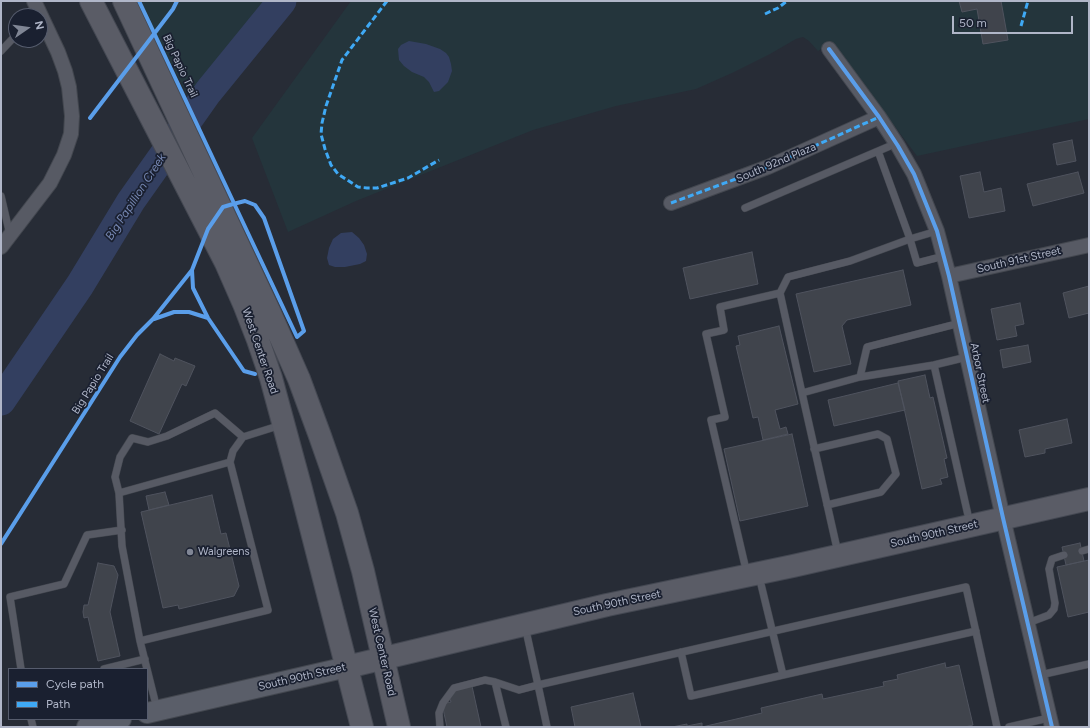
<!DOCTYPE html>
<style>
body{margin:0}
#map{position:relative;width:1090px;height:728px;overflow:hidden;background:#272c36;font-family:Figtree,sans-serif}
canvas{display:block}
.frame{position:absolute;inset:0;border:2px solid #b0b6c8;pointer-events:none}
.legend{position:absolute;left:8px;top:668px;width:140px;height:52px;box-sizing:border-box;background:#1a2030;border:1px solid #565c6d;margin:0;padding:5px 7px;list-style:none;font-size:12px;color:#b0b6c8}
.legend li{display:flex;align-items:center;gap:8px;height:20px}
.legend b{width:20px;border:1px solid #565c6d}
.north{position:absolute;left:8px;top:8px;width:40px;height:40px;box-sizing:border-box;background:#1a2030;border:1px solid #565c6d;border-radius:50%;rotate:77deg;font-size:11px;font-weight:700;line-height:16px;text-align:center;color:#b0b6c8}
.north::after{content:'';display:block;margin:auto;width:14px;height:18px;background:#808695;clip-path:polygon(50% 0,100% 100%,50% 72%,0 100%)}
.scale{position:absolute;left:952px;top:16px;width:121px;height:18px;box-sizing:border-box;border:2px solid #b0b6c8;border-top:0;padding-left:5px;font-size:12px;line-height:14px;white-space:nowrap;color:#b0b6c8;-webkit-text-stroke:3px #1a2030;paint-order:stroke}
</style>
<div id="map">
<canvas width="1090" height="728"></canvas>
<div class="frame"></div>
<ul class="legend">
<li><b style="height:5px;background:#5a9eea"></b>Cycle path</li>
<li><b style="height:5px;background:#3fa9f5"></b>Path</li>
</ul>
<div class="north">N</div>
<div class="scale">50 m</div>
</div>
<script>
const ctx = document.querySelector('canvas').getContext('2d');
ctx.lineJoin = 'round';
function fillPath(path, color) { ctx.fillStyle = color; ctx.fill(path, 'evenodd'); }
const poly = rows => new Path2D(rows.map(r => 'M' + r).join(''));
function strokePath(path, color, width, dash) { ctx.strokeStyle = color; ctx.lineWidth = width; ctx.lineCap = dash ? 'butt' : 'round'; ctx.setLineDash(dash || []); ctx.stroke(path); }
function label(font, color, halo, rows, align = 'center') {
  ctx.font = font + ' Figtree,sans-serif'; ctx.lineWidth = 3.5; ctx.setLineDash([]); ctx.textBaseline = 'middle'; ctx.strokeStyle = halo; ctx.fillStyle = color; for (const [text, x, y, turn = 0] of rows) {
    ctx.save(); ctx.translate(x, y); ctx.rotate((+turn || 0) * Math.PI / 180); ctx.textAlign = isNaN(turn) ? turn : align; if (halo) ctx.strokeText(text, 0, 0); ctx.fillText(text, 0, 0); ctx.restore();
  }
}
fillPath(poly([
 [139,1,282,1,208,92,195,110],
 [351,1,1089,1,1089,119,917,156,831,42,818,51,809,41,803,37,796,39,770,54,732,73,696,89,616,106,533,130,356,201,288,232,252,138]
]), '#24353c');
fillPath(poly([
 [409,41,426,44,440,49,446,53,449,57,451,64,452,71,448,82,439,91,434,92,429,82,424,77,412,72,404,66,399,60,398,49,401,45],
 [352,232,359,238,364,245,367,254,366,261,360,264,345,267,335,267,329,265,327,258,329,248,333,239,341,233]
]), '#333f60');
strokePath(poly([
 [1,401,80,285,131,201,208,92,282,1]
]), '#333f60', 29);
const building = poly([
 [959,1,1001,1,1008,40,983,44,977,9,962,12,959,1],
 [1072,140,1076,161,1057,165,1053,144,1072,140],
 [980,172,984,192,1001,188,1005,211,969,218,960,176,980,172],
 [1078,172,1084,193,1033,206,1027,184,1078,172],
 [752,252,758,284,690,299,683,268,752,252],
 [903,270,911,305,847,320,842,326,851,364,814,372,796,294,903,270],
 [1089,286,1089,313,1069,318,1063,293,1089,286],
 [1020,303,1024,324,1015,326,1017,336,997,340,991,309,1020,303],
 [779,326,798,404,775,410,780,429,786,427,788,434,763,440,758,417,753,418,736,346,740,345,738,336,779,326],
 [1028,345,1031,362,1003,368,1000,350,1028,345],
 [160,354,174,361,175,358,195,366,186,386,182,384,159,434,130,421,160,354],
 [925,375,930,398,933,397,947,458,944,459,948,477,940,479,942,484,922,489,898,381,925,375],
 [898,383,905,410,834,426,828,400,898,383],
 [1067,419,1072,443,1045,449,1045,453,1025,457,1019,430,1067,419],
 [792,434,808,506,740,521,724,449,792,434],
 [165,492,169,505,149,510,146,496,165,492],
 [212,495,221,534,226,533,239,586,234,596,179,609,178,605,163,608,141,512,212,495],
 [1080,543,1084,561,1066,565,1062,547,1080,543],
 [1089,560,1089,612,1068,617,1057,567,1089,560],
 [98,563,114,566,118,575,110,612,120,656,98,661,88,617,84,618,83,612,84,605,88,605,98,563],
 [945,663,946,668,959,665,973,725,965,727,672,727,687,724,687,726,702,723,702,727,762,713,761,708,822,694,823,699,884,686,883,682,898,679,897,675,945,663],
 [472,686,481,727,447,727,442,704,451,702,448,691,472,686],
 [633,693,641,727,575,727,571,707,633,693]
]);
fillPath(building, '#40444c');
strokePath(building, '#4f535e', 1);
const lane = poly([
 [1,51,16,35],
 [878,151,910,239,937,231],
 [1,196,10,235],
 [745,208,897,143],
 [780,293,802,393],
 [934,365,970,524],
 [860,377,934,365,967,357],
 [814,449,878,434,887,439,896,474,881,492,827,505],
 [230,462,119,493,115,477,120,457,132,438,148,442,167,436,215,413,243,437],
 [119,493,122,546,140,641],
 [1082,551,1089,549],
 [838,553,802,393,860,377,867,347,960,323],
 [747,574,711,420,725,417,706,334,724,330,720,307,780,293,788,277,850,261,910,239,917,263,944,256],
 [759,576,783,675],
 [1028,623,1049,615,1054,609,1055,603,1049,569,1052,559,1064,555],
 [525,626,538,685,966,587,997,727],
 [681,652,691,696,976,631],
 [21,669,10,597,64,584,87,535,122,530],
 [104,669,145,659],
 [1040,675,1089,664],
 [495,682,506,727],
 [157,709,140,641,268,610,230,462,233,451,243,437,281,425],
 [31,719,33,727],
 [440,727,439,713,443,703,454,688,485,680,495,682,519,690,538,685,547,727],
 [1009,727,1049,718]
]);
const street = poly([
 [829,49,879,117,898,146,914,174,937,231,949,276,1003,518,1052,727],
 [671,203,768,167,879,117],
 [1,247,50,183,64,155,71,134,72,116,69,87,65,71,58,52,34,1],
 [949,276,1089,245]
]);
const secondary = poly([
 [147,713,347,667],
 [87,727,121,719]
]);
const primary = poly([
 [91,1,226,263,244,304,258,340,271,378,301,489,362,727],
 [124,1,269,311,299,379,320,436,347,513,363,571,399,727],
 [347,667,607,605,793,566,1089,499]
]);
strokePath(lane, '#43474f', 8);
strokePath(street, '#43474f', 16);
strokePath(secondary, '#43474f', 22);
strokePath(primary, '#444852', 24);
strokePath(lane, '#575a64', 7);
strokePath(street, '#575a64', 14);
strokePath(secondary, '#5a5e69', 20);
strokePath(primary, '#5a5c66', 22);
strokePath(poly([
 [387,1,342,60,326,106,322,123,321,134,325,149,331,165,338,174,358,187,367,188,377,188,408,178,439,160],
 [765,14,778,8,787,1],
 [1021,26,1028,1],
 [671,203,768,167,879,117]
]), '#3fa9f5', 3, [6, 3]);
strokePath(poly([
 [829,49,879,117,898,146,914,174,937,231,949,276,1003,518,1052,727],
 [90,118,173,9,177,1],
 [192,270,193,288,208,318,244,371,255,374],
 [154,319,174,312,189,312,208,318],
 [1,544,120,357,137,335,153,319,192,270,208,229,223,207,233,204,245,201,255,205,264,218,304,331,297,337,247,231,148,20,139,1]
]), '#5a9eea', 4);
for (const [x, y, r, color] of [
 [190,552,4,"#808695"]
]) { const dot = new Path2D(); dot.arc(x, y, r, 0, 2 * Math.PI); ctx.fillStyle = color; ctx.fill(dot); strokePath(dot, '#1a2030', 1.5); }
label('11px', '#b0b6c8', '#1a2030', [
 ["Big Papio Trail",180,66,65],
 ["South 92nd Plaza",776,163,-23],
 ["South 91st Street",1019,260,-13],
 ["West Center Road",260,351,71],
 ["Arbor Street",980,373,78],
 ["Big Papio Trail",93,384,-58],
 ["South 90th Street",934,534,-13],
 ["South 90th Street",617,603,-12],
 ["West Center Road",382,652,77],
 ["South 90th Street",302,677,-13]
]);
label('11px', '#b0b6c8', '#1a2030', [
 ["Walgreens",198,552]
], 'left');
label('italic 12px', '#7687b2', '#1a2030', [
 ["Big Papillion Creek",136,197,-57]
]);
</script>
